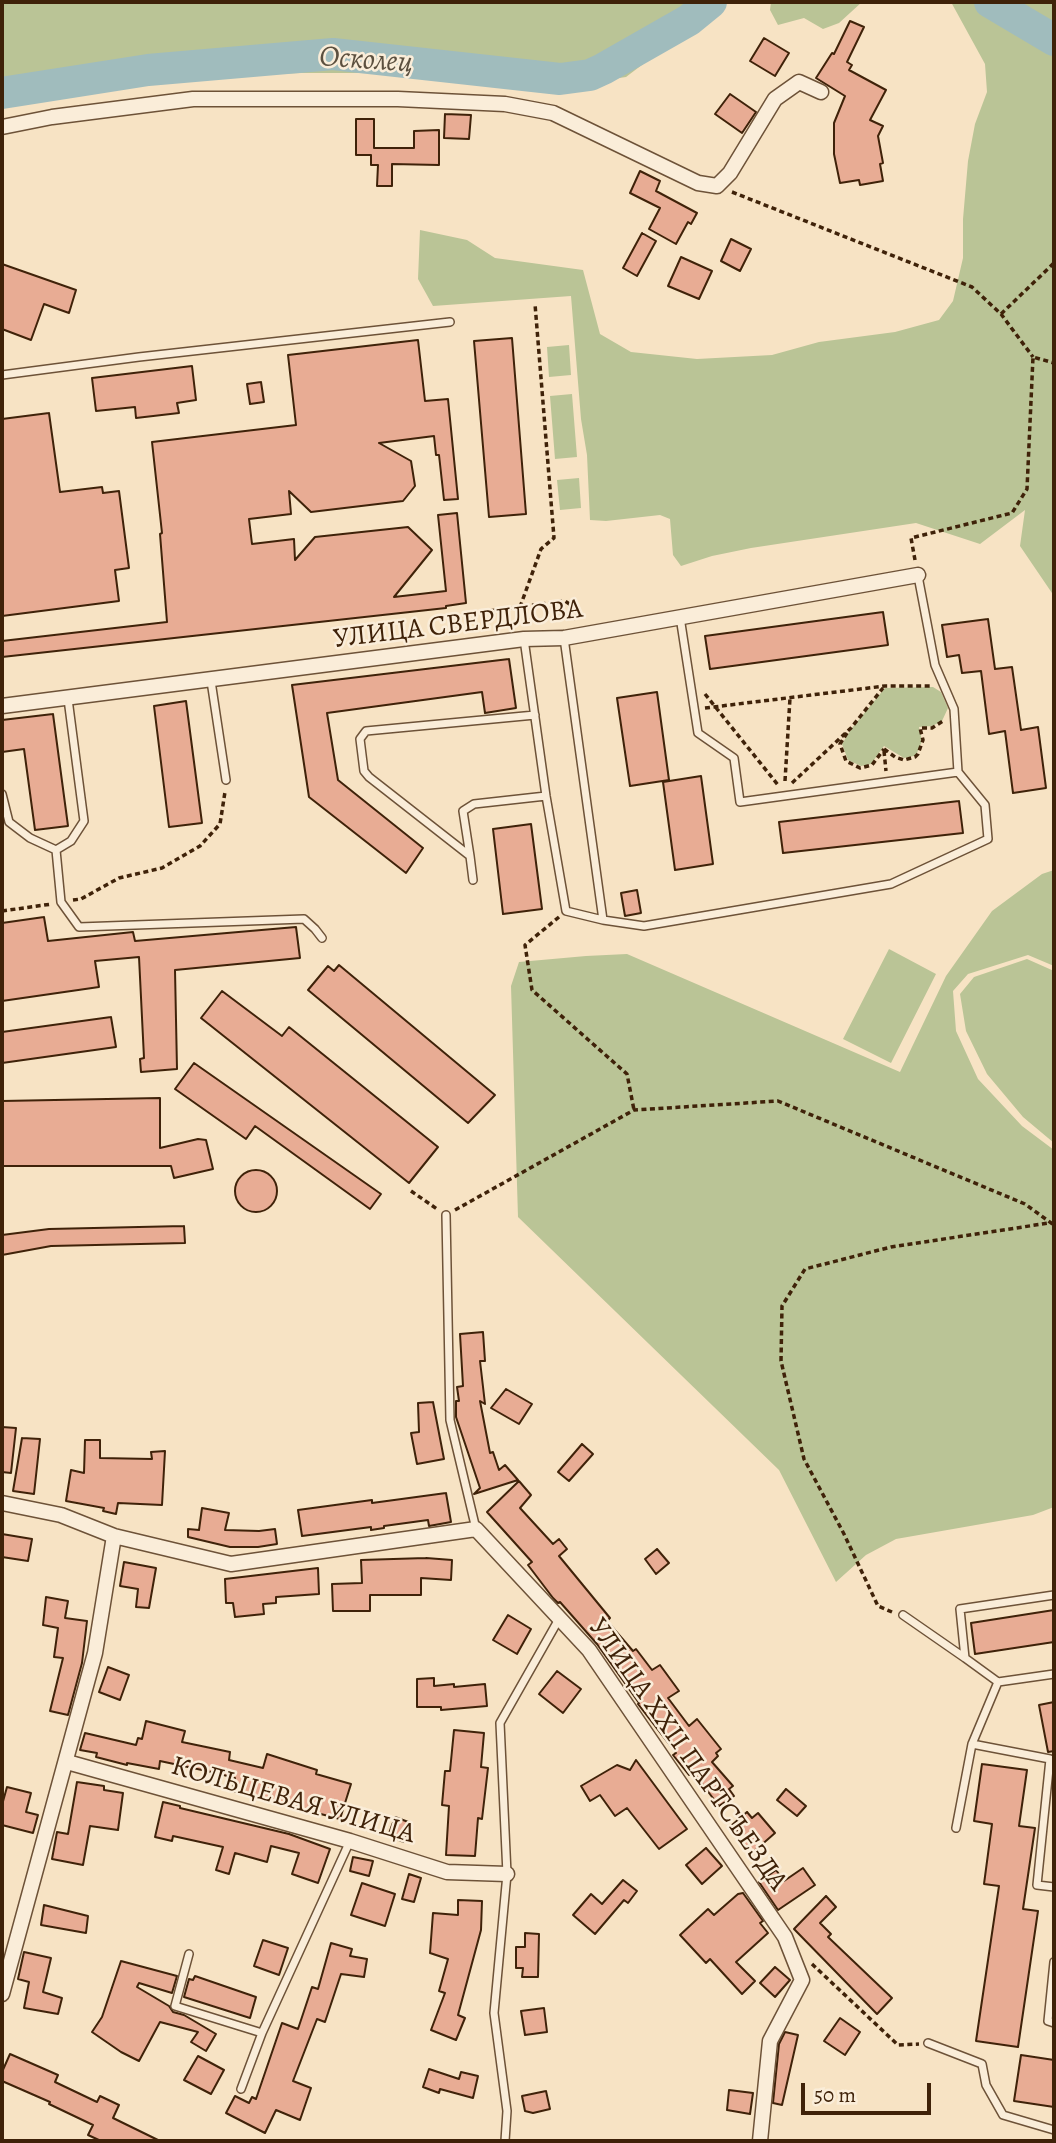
<!DOCTYPE html>
<meta charset="utf-8">
<style>
body{margin:0}
#map{position:relative;width:1056px;height:2143px;overflow:hidden;background:#f7e3c4;font-family:Alegreya,serif}
canvas{display:block}
.frame{position:absolute;inset:0;border:4px solid #3f2209;pointer-events:none}
.scale{position:absolute;left:801px;top:2083px;width:130px;height:32px;box-sizing:border-box;border:4px solid #3f2209;border-top:0;padding-left:9px;font-size:21px;line-height:24px;white-space:nowrap;color:#3f2209;-webkit-text-stroke:5px #faedd9;paint-order:stroke}
</style>
<div id="map">
<canvas width="1056" height="2143"></canvas>
<div class="frame"></div>
<div class="scale">50 m</div>
</div>
<script>
const ctx = document.querySelector('canvas').getContext('2d');
ctx.lineJoin = 'round';
function fillPath(path, color) { ctx.fillStyle = color; ctx.fill(path, 'evenodd'); }
const poly = rows => new Path2D(rows.map(r => 'M' + r).join(''));
function strokePath(path, color, width, dash) { ctx.strokeStyle = color; ctx.lineWidth = width; ctx.lineCap = dash ? 'butt' : 'round'; ctx.setLineDash(dash || []); ctx.stroke(path); }
function label(font, color, halo, rows, align = 'center') {
  ctx.font = font + ' Alegreya,serif'; ctx.lineWidth = 5; ctx.setLineDash([]); ctx.textBaseline = 'middle'; ctx.strokeStyle = halo; ctx.fillStyle = color; for (const [text, x, y, turn = 0] of rows) {
    ctx.save(); ctx.translate(x, y); ctx.rotate((+turn || 0) * Math.PI / 180); ctx.textAlign = isNaN(turn) ? turn : align; if (halo) ctx.strokeText(text, 0, 0); ctx.fillText(text, 0, 0); ctx.restore();
  }
}
fillPath(poly([
 [2,2,725,2,626,77,566,86,507,84,429,73,302,73,139,78,2,102],
 [771,2,862,2,839,23,823,29,804,18,778,25,770,10],
 [951,2,1054,3,1054,596,1020,546,1025,510,980,544,916,523,751,548,712,556,681,566,673,555,670,519,660,515,606,521,590,520,587,455,581,419,571,296,433,306,418,279,420,230,467,240,495,258,583,270,600,334,631,352,697,359,772,355,819,342,895,332,939,320,953,301,963,258,963,219,968,161,975,124,987,92,985,64],
 [569,345,571,375,549,377,547,347],
 [572,394,577,457,555,459,550,396],
 [579,478,581,508,560,510,557,480],
 [933,687,941,692,948,708,942,721,932,726,919,727,922,741,917,753,914,756,904,758,884,746,871,764,861,766,848,760,842,744,852,728,885,688],
 [1054,870,1054,966,1028,955,968,974,953,991,956,1031,978,1079,1022,1126,1054,1150,1054,1507,1033,1515,896,1539,866,1555,836,1582,779,1470,518,1217,511,986,519,962,586,956,627,954,900,1072,946,976,992,911,1042,874],
 [889,949,936,974,891,1063,843,1039],
 [1027,959,1054,971,1054,1143,1023,1117,987,1074,966,1031,960,994,974,977]
]), '#bac496');
strokePath(poly([
 [990,2,1054,40],
 [2,93,148,70,333,54,560,79,590,75,603,69,689,20,711,2]
]), '#a0bcbd', 32);
const building = poly([
 [850,21,864,27,847,62,852,65,849,70,886,90,870,120,883,126,878,136,883,163,880,164,883,181,860,185,859,180,840,183,834,154,834,123,845,96,816,78,832,53,834,54,850,21],
 [764,38,789,53,775,76,750,61,764,38],
 [730,94,756,112,742,133,715,114,730,94],
 [445,114,471,115,469,139,444,138,445,114],
 [356,119,374,119,374,148,414,148,414,131,439,130,439,165,392,164,392,186,377,186,378,165,371,165,371,155,356,155,356,119],
 [640,171,660,181,656,191,697,213,691,224,688,222,676,244,649,229,660,208,630,193,640,171],
 [642,233,656,241,637,276,623,268,642,233],
 [731,239,751,249,740,271,721,261,731,239],
 [681,257,712,271,699,299,668,286,681,257],
 [2,264,76,290,69,313,44,304,31,340,2,329,2,264],
 [512,338,526,514,489,517,474,341,512,338],
 [418,340,425,401,448,399,458,499,444,500,439,455,436,455,434,436,379,443,411,461,415,486,403,501,311,512,289,491,291,514,249,519,252,544,294,539,295,560,315,537,408,527,432,550,394,597,446,591,438,515,457,513,466,603,446,606,446,608,2,657,2,641,167,622,160,534,162,533,152,442,296,425,288,355,418,340],
 [192,366,196,400,177,403,179,413,136,418,135,407,96,411,92,378,192,366],
 [261,382,264,402,250,404,247,384,261,382],
 [49,413,60,492,102,487,103,493,119,491,129,568,115,570,119,601,2,616,2,419,49,413],
 [883,612,888,645,710,669,705,636,883,612],
 [988,619,995,669,1012,667,1021,730,1038,727,1046,788,1013,793,1005,731,989,734,981,671,962,673,959,655,947,657,942,625,988,619],
 [509,659,516,708,485,713,482,692,327,713,338,780,423,848,406,873,309,797,292,685,509,659],
 [657,692,669,780,630,786,617,698,657,692],
 [186,701,202,823,169,827,154,706,186,701],
 [53,714,68,826,35,830,24,749,2,752,2,720,53,714],
 [701,776,713,864,675,870,663,782,701,776],
 [959,801,963,833,783,853,779,822,959,801],
 [531,824,542,909,503,914,493,829,531,824],
 [637,890,641,913,625,916,621,893,637,890],
 [44,917,48,941,133,932,135,941,296,927,300,958,175,970,177,1069,141,1072,140,1059,144,1058,139,957,95,961,99,987,2,1001,2,923,44,917],
 [339,965,495,1095,468,1123,308,990,328,966,334,971,339,965],
 [222,991,282,1036,289,1027,438,1147,409,1183,201,1018,222,991],
 [111,1017,116,1047,2,1063,2,1032,111,1017],
 [194,1063,381,1194,370,1209,255,1126,246,1139,175,1089,194,1063],
 [160,1098,160,1148,198,1139,206,1140,213,1169,174,1178,171,1166,2,1166,2,1101,160,1098],
 '235 1191a21 21 0 1 1 42 0a21 21 0 1 1-42 0Z',
 [184,1226,185,1243,51,1246,2,1255,2,1235,49,1229,184,1226],
 [483,1332,485,1361,480,1361,485,1404,480,1401,490,1453,493,1452,499,1470,505,1465,518,1480,474,1494,480,1488,456,1417,456,1401,459,1401,457,1387,463,1386,460,1334,483,1332],
 [506,1389,532,1404,519,1424,491,1408,506,1389],
 [433,1402,444,1459,417,1464,411,1433,419,1432,418,1403,433,1402],
 [2,1427,16,1428,11,1473,2,1472,2,1427],
 [22,1438,40,1439,34,1494,13,1491,22,1438],
 [85,1440,100,1440,100,1458,152,1459,151,1452,165,1451,162,1505,118,1503,116,1514,103,1511,104,1508,66,1501,71,1470,84,1473,85,1440],
 [582,1444,593,1454,569,1481,558,1472,582,1444],
 [519,1481,531,1495,520,1508,553,1544,559,1539,567,1549,559,1556,610,1618,607,1621,633,1651,636,1649,652,1670,660,1665,679,1691,668,1698,689,1726,697,1719,721,1749,716,1753,718,1756,712,1762,733,1786,729,1789,734,1796,719,1806,693,1772,689,1775,673,1755,676,1753,638,1704,639,1703,597,1644,560,1602,558,1603,553,1598,528,1565,532,1562,487,1512,519,1481],
 [446,1493,451,1522,429,1526,428,1520,384,1526,384,1528,371,1530,371,1527,302,1536,298,1510,372,1500,372,1503,446,1493],
 [202,1508,229,1513,225,1530,259,1531,275,1529,277,1544,258,1547,230,1547,188,1537,188,1529,199,1530,202,1508],
 [2,1534,32,1539,28,1561,2,1557,2,1534],
 [657,1549,669,1563,656,1574,645,1559,657,1549],
 [426,1558,452,1560,451,1580,421,1578,421,1595,370,1595,370,1611,333,1611,332,1584,362,1583,361,1560,426,1558],
 [124,1562,156,1568,149,1608,136,1607,138,1589,120,1586,124,1562],
 [318,1568,319,1594,276,1597,276,1603,263,1604,264,1614,235,1617,233,1603,226,1603,225,1579,318,1568],
 [46,1597,68,1601,65,1618,87,1621,82,1663,68,1715,50,1711,63,1658,54,1657,58,1628,43,1625,46,1597],
 [1054,1610,1054,1642,975,1654,971,1623,1054,1610],
 [508,1615,531,1629,517,1654,493,1640,508,1615],
 [108,1667,129,1675,120,1700,99,1692,108,1667],
 [557,1671,581,1689,563,1713,539,1694,557,1671],
 [434,1678,434,1686,454,1684,454,1687,485,1684,487,1706,441,1710,441,1707,417,1707,417,1679,434,1678],
 [1054,1702,1054,1751,1048,1752,1039,1705,1054,1702],
 [146,1721,185,1731,182,1742,230,1752,229,1760,263,1768,267,1754,317,1770,316,1774,351,1784,340,1819,232,1791,235,1778,216,1773,160,1761,159,1769,127,1763,127,1765,96,1757,97,1753,80,1750,85,1733,136,1745,138,1738,142,1739,146,1721],
 [454,1730,484,1733,481,1767,488,1768,482,1819,478,1818,475,1856,446,1855,449,1806,442,1805,445,1771,450,1771,454,1730],
 [636,1760,687,1829,659,1849,627,1808,615,1816,600,1795,590,1801,581,1786,617,1765,630,1770,636,1760],
 [982,1764,1027,1770,1019,1826,1035,1828,1023,1909,1038,1911,1018,2047,976,2041,999,1886,984,1884,992,1824,974,1821,982,1764],
 [77,1782,104,1786,104,1790,123,1793,118,1830,90,1826,83,1865,52,1859,57,1832,68,1834,77,1782],
 [7,1787,31,1793,26,1812,38,1815,33,1833,2,1825,2,1805,7,1787],
 [786,1789,806,1806,797,1816,777,1800,786,1789],
 [163,1802,180,1806,180,1808,289,1834,330,1849,318,1883,292,1874,299,1853,271,1846,267,1862,235,1853,229,1874,216,1870,223,1847,173,1836,172,1841,155,1837,163,1802],
 [747,1812,752,1818,758,1813,775,1833,751,1854,734,1834,737,1831,732,1825,747,1812],
 [395,1817,411,1823,404,1842,388,1836,395,1817],
 [706,1848,722,1866,702,1884,686,1865,706,1848],
 [353,1857,373,1861,369,1876,350,1871,353,1857],
 [803,1868,815,1885,778,1910,759,1882,776,1870,784,1881,803,1868],
 [409,1874,421,1878,414,1902,402,1899,409,1874],
 [623,1880,637,1891,628,1903,624,1900,595,1934,573,1915,591,1894,602,1904,623,1880],
 [362,1883,395,1894,385,1926,351,1915,362,1883],
 [743,1893,763,1921,760,1923,768,1933,736,1962,755,1981,742,1994,710,1959,706,1963,680,1935,708,1909,714,1915,738,1894,743,1893],
 [826,1896,836,1907,820,1923,831,1934,828,1937,892,1998,877,2014,794,1929,826,1896],
 [458,1900,482,1901,481,1930,458,2015,465,2018,456,2040,431,2030,445,1993,439,1991,448,1959,430,1953,433,1913,458,1915,458,1900],
 [44,1905,88,1916,86,1933,41,1925,44,1905],
 [525,1933,539,1934,538,1977,522,1977,523,1968,516,1968,516,1947,525,1947,525,1933],
 [263,1940,288,1948,279,1975,254,1966,263,1940],
 [331,1943,352,1949,350,1956,367,1959,364,1977,341,1974,325,2022,317,2019,293,2081,311,2088,300,2120,276,2110,265,2133,226,2113,235,2096,249,2103,252,2097,256,2099,282,2023,298,2029,312,1987,318,1989,331,1943],
 [24,1952,51,1958,43,1992,62,1998,58,2014,24,2008,29,1982,18,1979,24,1952],
 [121,1961,177,1976,172,1993,139,1983,137,1987,169,2006,173,2012,184,2015,216,2034,206,2051,191,2042,198,2032,160,2022,139,2061,121,2052,92,2032,102,2017,121,1961],
 [775,1967,790,1980,775,1997,760,1983,775,1967],
 [195,1976,256,1997,250,2018,184,1997,189,1979,193,1980,195,1976],
 [544,2008,547,2032,525,2035,521,2011,544,2008],
 [840,2018,860,2032,845,2055,824,2041,840,2018],
 [785,2032,798,2035,782,2105,773,2103,779,2044,785,2032],
 [10,2054,58,2075,55,2082,97,2102,100,2096,119,2105,113,2118,160,2141,101,2141,88,2135,93,2125,49,2104,50,2102,2,2081,2,2072,10,2054],
 [1021,2055,1054,2060,1054,2107,1014,2101,1021,2055],
 [198,2056,224,2070,211,2094,184,2080,198,2056],
 [429,2069,459,2079,461,2072,478,2076,473,2098,440,2089,439,2093,423,2087,429,2069],
 [729,2090,753,2093,750,2114,727,2110,729,2090],
 [546,2091,550,2109,533,2113,525,2111,522,2096,546,2091]
]);
fillPath(building, '#e8ac94');
strokePath(building, '#3f2209', 2);
const lane = poly([
 [2,375,139,357,450,322],
 [680,617,698,733,734,758,740,802,958,772,954,709,935,665,918,576],
 [564,638,603,920],
 [524,639,546,796,566,911,603,920,644,926,891,884,988,839,985,805,958,772],
 [211,681,226,780],
 [535,715,366,731,360,739,364,771,369,777,470,856,463,811,474,804,546,796],
 [2,794,9,822,30,838,56,850,71,841,84,821,68,699],
 [56,850,61,902,79,927,304,919,315,929,322,938],
 [470,856,473,880],
 [446,1215,450,1420,476,1529],
 [1054,1595,960,1609,965,1658,998,1682,1054,1674],
 [903,1615,965,1658],
 [998,1682,972,1744,1050,1759,1037,1885,1054,1887],
 [956,1828,972,1744],
 [189,1954,175,2006,262,2033],
 [1054,1962,1048,2021,1054,2023],
 [928,2043,982,2064,986,2085,1003,2115,1054,2130],
 [241,2089,262,2033,350,1841],
 [505,2141,507,2111,494,2013,507,1874,500,1723,559,1619]
]);
const street = poly([
 [2,127,52,117,193,99,398,99,505,104,553,113,698,183,717,186,730,173,775,99,799,82,821,92],
 [2,706,524,639,564,638,918,575],
 [2,1503,61,1515,114,1536,231,1564,476,1529,589,1650,785,1937,802,1980,770,2041,760,2141],
 [67,1762,350,1841,447,1872,507,1874],
 [2,1994,95,1653,114,1536]
]);
strokePath(lane, '#6d5238', 10);
strokePath(street, '#6d5238', 17);
strokePath(poly([
 [732,192,972,287,1001,314,1033,357],
 [1001,314,1054,263],
 [915,560,911,538,1012,513,1027,489,1033,357,1054,363],
 [520,607,541,549,554,538,535,304],
 [473,613,565,601,571,605,576,621],
 [705,694,778,785],
 [705,708,885,686,931,686],
 [847,733,840,744,846,761,860,768,872,765,884,749],
 [884,749,895,757,904,760,915,757,918,754,923,740,920,728,932,728,943,721],
 [884,751,886,771],
 [785,781,790,698],
 [792,783,851,728,883,688],
 [73,900,81,899,119,878,162,868,200,846,220,824,225,792],
 [2,911,52,904],
 [559,917,525,945,532,990,627,1074,634,1110],
 [411,1191,437,1209],
 [455,1210,634,1110,778,1101,1025,1204,1054,1225],
 [892,1612,878,1606,844,1534,804,1459,781,1361,782,1306,805,1269,891,1247,1049,1223],
 [812,1964,898,2045,919,2044]
]), '#3f2209', 3.5, [5, 3.5]);
strokePath(lane, '#faedd9', 7);
strokePath(street, '#faedd9', 14);
label('28px', '#3f2209', '#faedd9', [
 ["УЛИЦА СВЕРДЛОВА",458,625,-7],
 ["УЛИЦА XXII ПАРТСЪЕЗДА",687,1755,55],
 ["КОЛЬЦЕВАЯ УЛИЦА",293,1801,16]
]);
label('italic 30px', '#5c503f', '#faedd9', [
 ["Осколец",366,61,4]
]);
</script>
